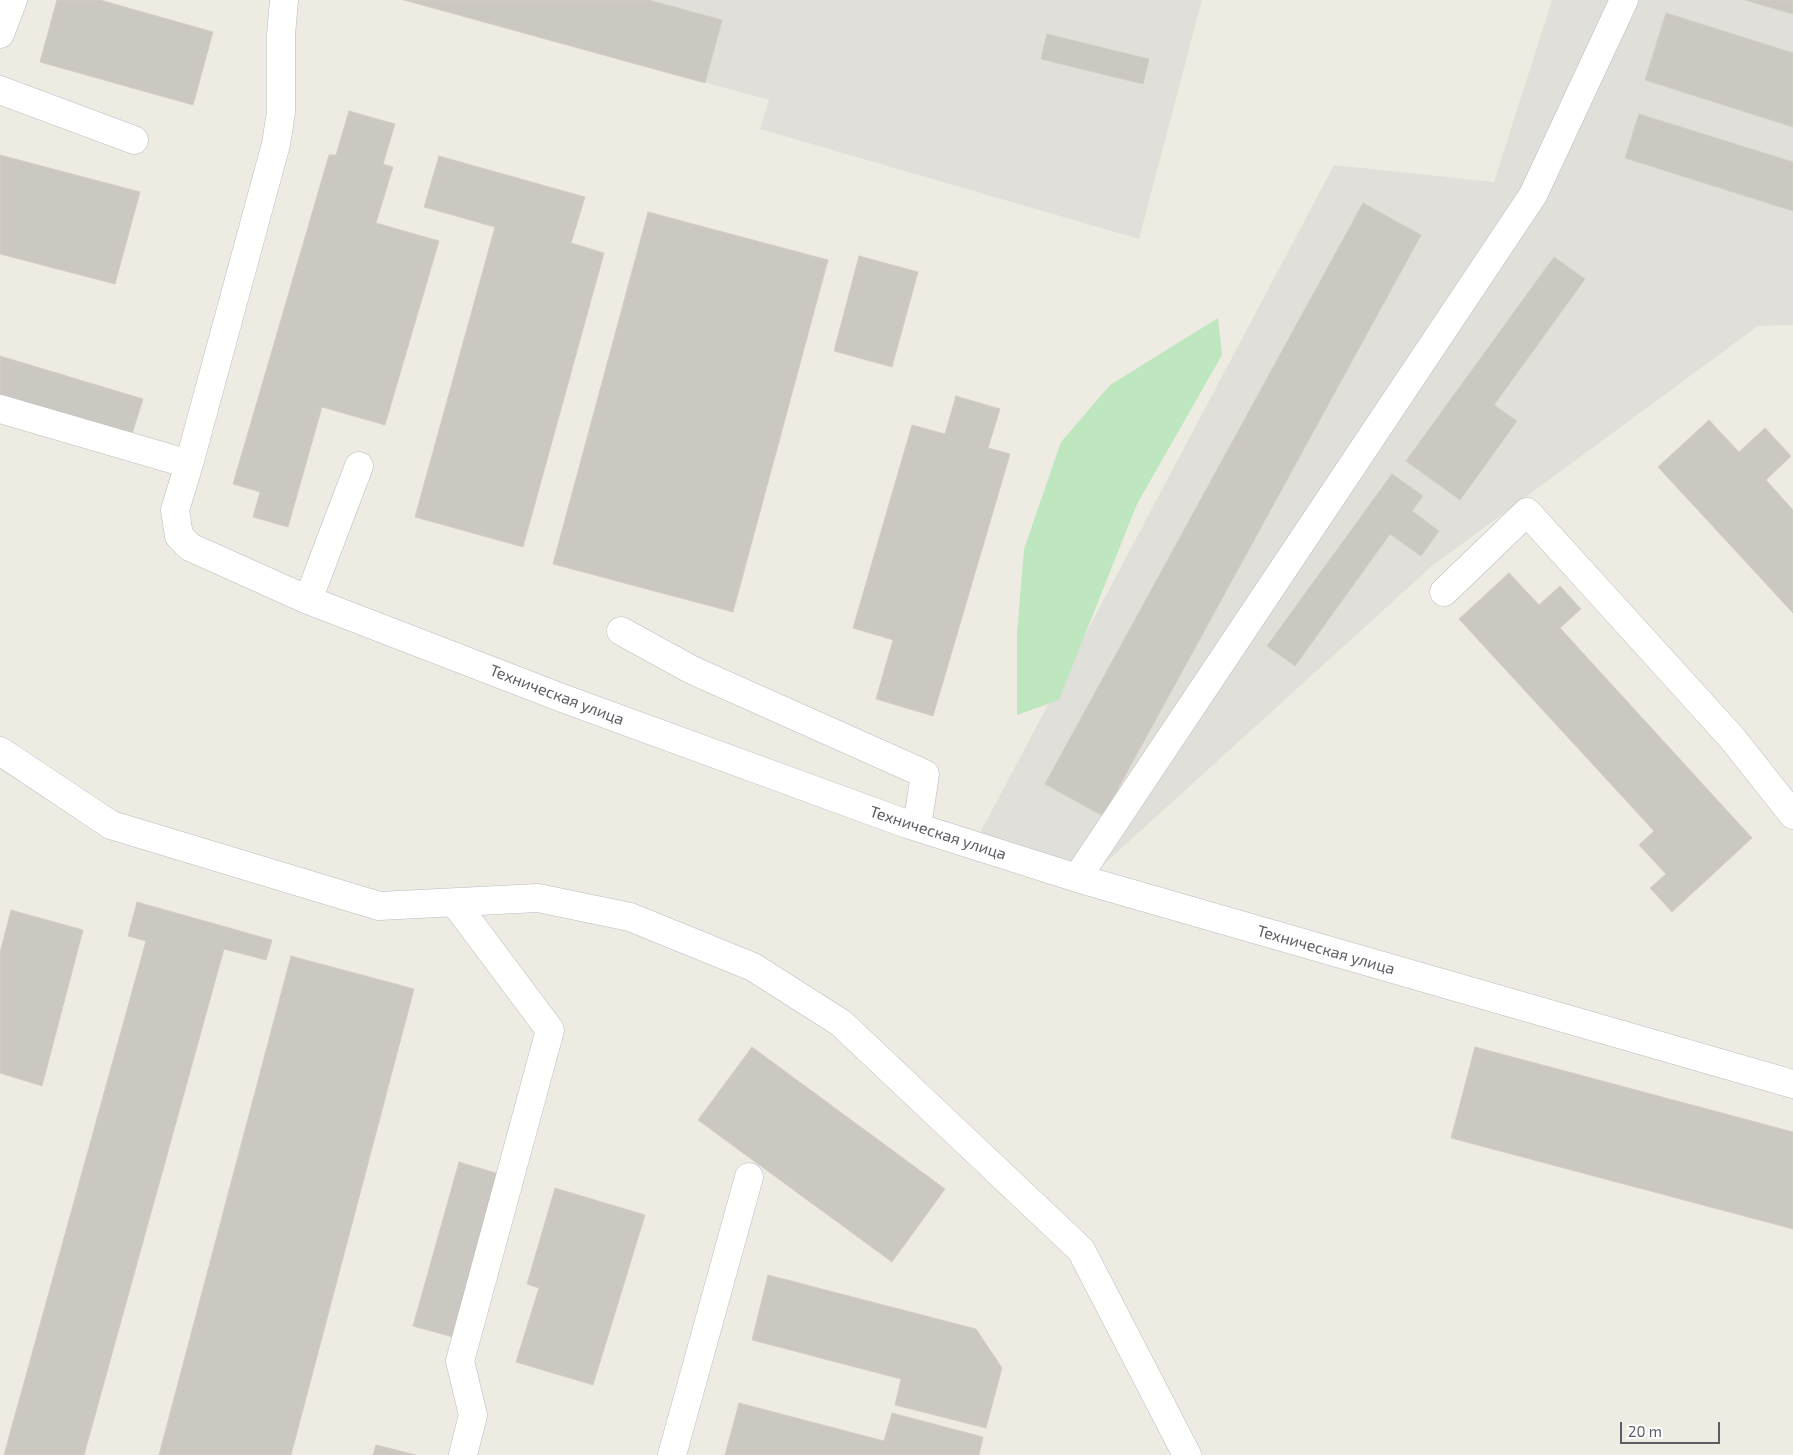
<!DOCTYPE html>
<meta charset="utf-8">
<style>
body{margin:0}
#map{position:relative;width:1793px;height:1455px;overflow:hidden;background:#eeece2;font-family:"Exo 2",sans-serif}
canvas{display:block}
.scale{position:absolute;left:1620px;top:1422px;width:100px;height:22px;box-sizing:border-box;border:2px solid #5b5e64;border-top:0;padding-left:6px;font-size:15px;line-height:18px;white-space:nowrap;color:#5b5e64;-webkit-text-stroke:4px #fff;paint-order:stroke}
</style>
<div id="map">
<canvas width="1793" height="1455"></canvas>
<div class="scale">20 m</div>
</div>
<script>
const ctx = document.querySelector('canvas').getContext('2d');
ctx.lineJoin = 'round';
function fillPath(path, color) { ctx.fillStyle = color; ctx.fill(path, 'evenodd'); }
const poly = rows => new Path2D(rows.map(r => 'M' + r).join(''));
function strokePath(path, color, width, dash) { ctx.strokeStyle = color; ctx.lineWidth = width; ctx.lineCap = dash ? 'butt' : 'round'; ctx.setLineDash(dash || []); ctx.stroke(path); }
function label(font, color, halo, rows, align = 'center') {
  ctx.font = font + ' "Exo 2",sans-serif'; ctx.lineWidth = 5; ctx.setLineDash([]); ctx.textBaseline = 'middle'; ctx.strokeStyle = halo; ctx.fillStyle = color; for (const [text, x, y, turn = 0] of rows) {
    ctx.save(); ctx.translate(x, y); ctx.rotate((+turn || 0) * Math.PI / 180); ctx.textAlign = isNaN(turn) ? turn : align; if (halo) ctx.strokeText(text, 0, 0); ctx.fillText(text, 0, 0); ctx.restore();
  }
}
fillPath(poly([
 [404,0,1202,0,1139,239,760,129,769,100],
 [1552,0,1793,0,1793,325,1758,326,1432,566,1092,875,980,833,1334,165,1494,182]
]), '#e1dfda');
fillPath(poly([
 [1218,318,1222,355,1137,504,1059,700,1017,715,1017,634,1024,549,1061,442,1110,385]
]), '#bee6bf');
const building = poly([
 [57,0,100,0,213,32,193,105,40,62,57,0],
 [404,0,649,0,722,20,705,83,404,0],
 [1745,0,1793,0,1793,14,1745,0],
 [1666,13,1793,53,1793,127,1645,80,1666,13],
 [1047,34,1149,59,1143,84,1041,59,1047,34],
 [349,111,395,124,383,164,393,167,376,223,439,241,385,425,322,407,288,527,253,517,260,492,233,484,329,155,336,155,349,111],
 [1639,114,1793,162,1793,211,1625,158,1639,114],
 [0,155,140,192,115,284,0,254,0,155],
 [439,156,585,197,571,243,604,253,523,547,415,517,495,227,424,207,439,156],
 [1363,203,1421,235,1103,816,1045,784,1363,203],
 [648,212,828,260,733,612,553,564,648,212],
 [859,256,918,272,892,367,834,351,859,256],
 [1554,257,1585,279,1494,405,1517,421,1460,500,1406,461,1554,257],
 [0,356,143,399,132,434,0,394,0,356],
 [956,396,1000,409,988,448,1010,454,933,716,876,699,893,640,853,628,912,425,945,434,956,396],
 [1709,420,1739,452,1765,428,1791,456,1766,480,1793,510,1793,613,1658,467,1709,420],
 [1392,474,1423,496,1412,511,1439,531,1421,556,1390,534,1295,666,1267,646,1392,474],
 [1509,573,1539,605,1560,586,1581,609,1560,628,1752,838,1672,912,1650,888,1666,874,1639,845,1654,831,1459,619,1509,573],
 [137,902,272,940,266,960,224,949,84,1455,4,1455,146,941,128,936,137,902],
 [11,910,83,930,42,1086,0,1073,0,953,11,910],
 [291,956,414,989,291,1455,159,1455,291,956],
 [752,1047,945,1189,892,1262,698,1120,752,1047],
 [1475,1047,1793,1132,1793,1229,1451,1138,1475,1047],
 [459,1162,499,1174,453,1337,413,1326,459,1162],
 [555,1188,645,1215,593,1385,516,1362,539,1288,527,1284,555,1188],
 [768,1275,976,1329,1002,1368,986,1428,895,1405,901,1379,752,1340,768,1275],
 [739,1403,884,1441,892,1413,983,1437,979,1455,725,1455,739,1403],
 [376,1445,416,1455,373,1455,376,1445]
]);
fillPath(building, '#cbc8c2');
strokePath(building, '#d3cec1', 1);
const minor = poly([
 [284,0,281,35,281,112,276,144,189,464,175,510,179,536,190,547,308,600,562,698,907,824,1077,878,1793,1084],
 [0,34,13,0],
 [0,90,134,140],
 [0,409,189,464],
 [1444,592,1527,512,1732,738,1793,815],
 [308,600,359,466],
 [621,631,692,670,925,774,917,827],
 [0,751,111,825,379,906,538,898,630,917,753,967,841,1023,1081,1250,1187,1455],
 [1077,878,1533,195,1624,0],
 [455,903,550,1030,460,1361,473,1415,463,1455],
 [672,1455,749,1177]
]);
strokePath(minor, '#b8babf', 29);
strokePath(minor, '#fff', 28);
label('16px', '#5b5e64', '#fff', [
 ["Техническая улица",557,695,21],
 ["Техническая улица",938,833,18],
 ["Техническая улица",1326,950,16]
]);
</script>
